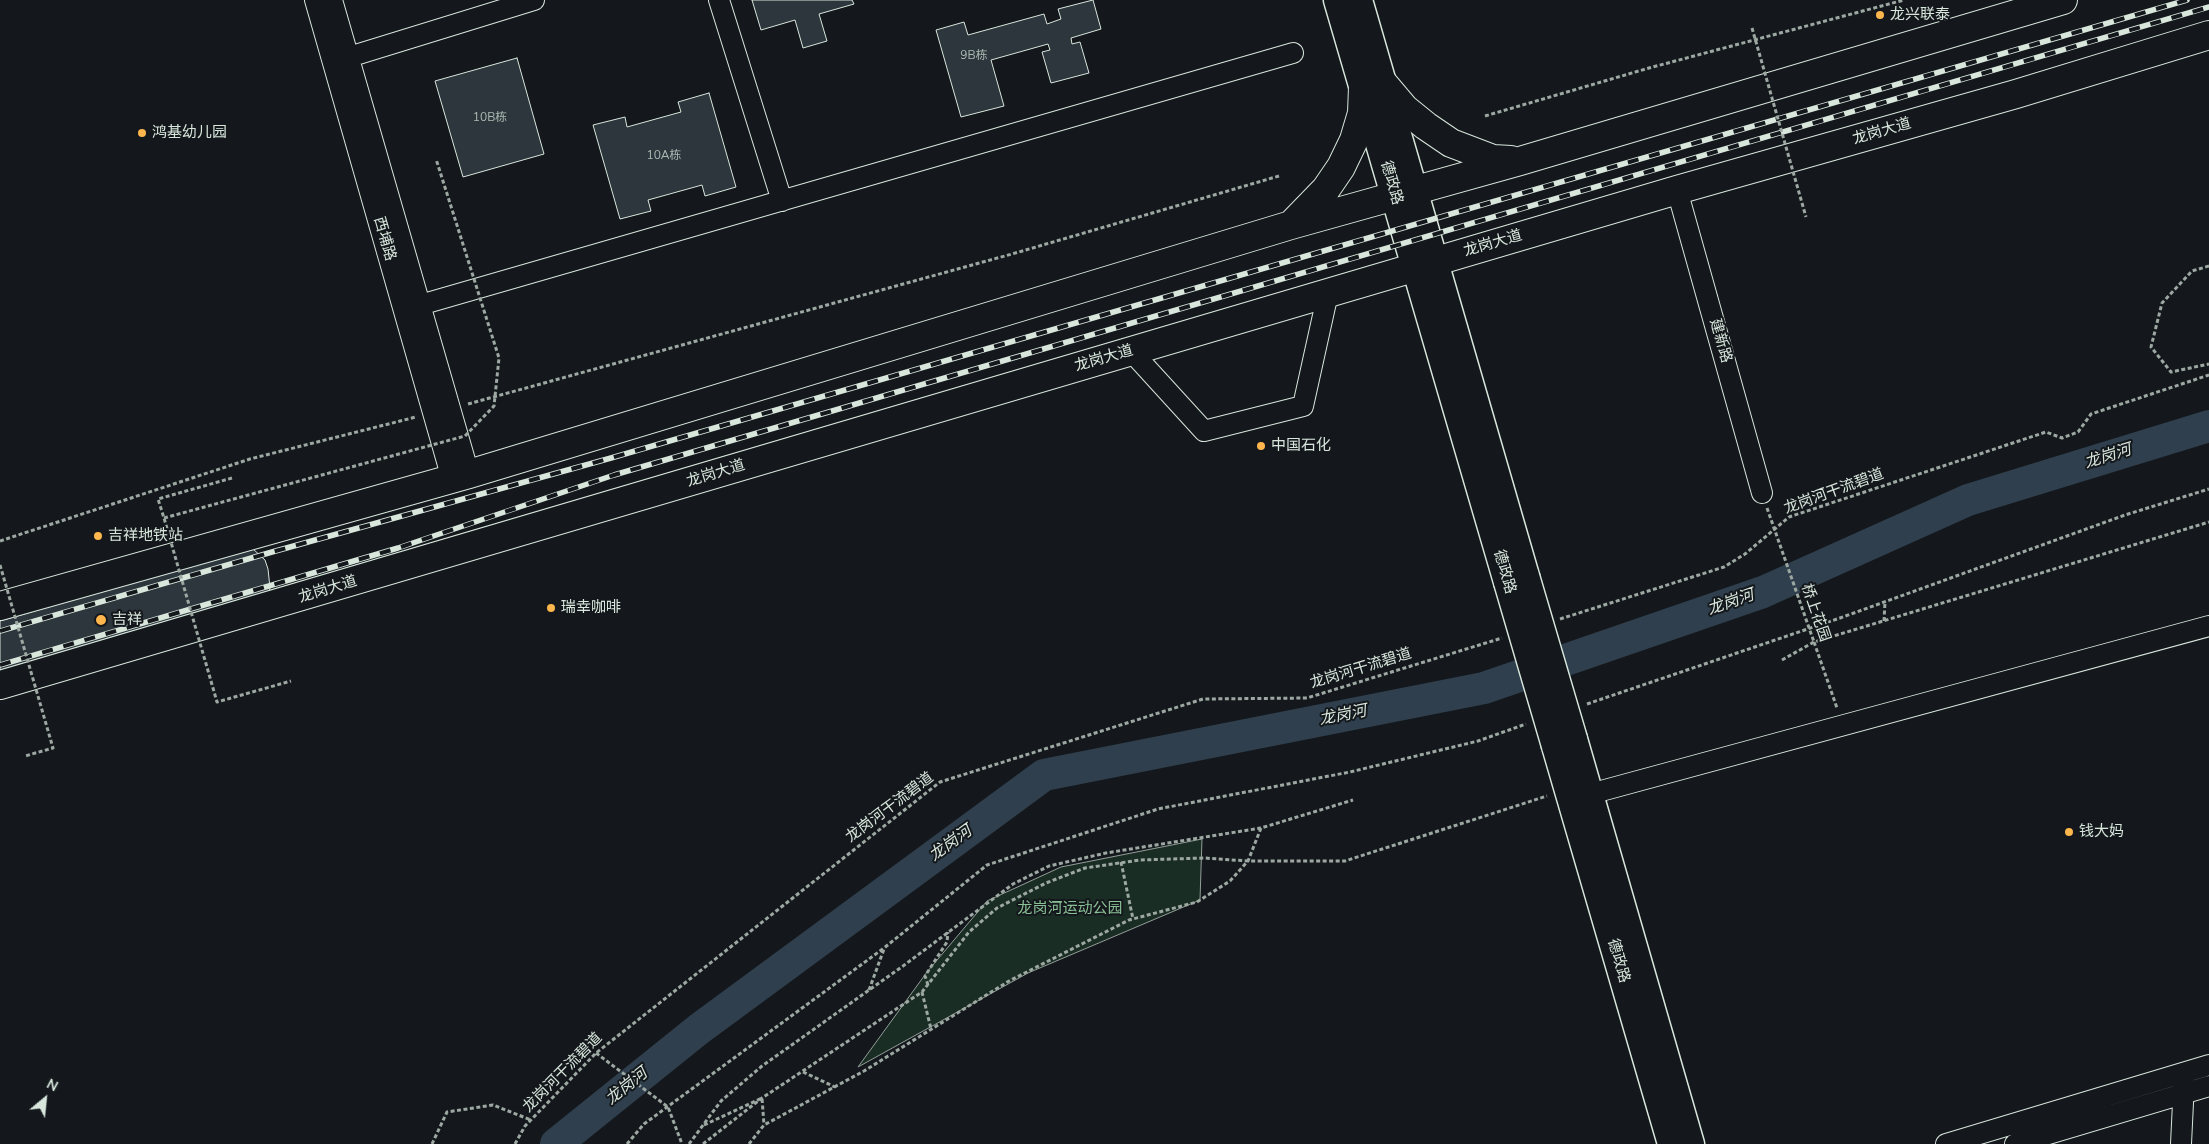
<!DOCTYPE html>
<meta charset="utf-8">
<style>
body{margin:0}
#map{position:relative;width:2209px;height:1144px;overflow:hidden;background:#14181c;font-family:"Nunito Sans",sans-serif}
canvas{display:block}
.north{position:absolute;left:20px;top:1074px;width:50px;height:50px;-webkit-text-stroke:4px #14181c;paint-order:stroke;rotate:28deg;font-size:14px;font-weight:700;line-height:20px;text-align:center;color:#d8e6dc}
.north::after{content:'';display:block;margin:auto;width:18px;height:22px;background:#d8e6dc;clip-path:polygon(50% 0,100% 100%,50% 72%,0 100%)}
</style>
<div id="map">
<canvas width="2209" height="1144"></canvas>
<div class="north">N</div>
</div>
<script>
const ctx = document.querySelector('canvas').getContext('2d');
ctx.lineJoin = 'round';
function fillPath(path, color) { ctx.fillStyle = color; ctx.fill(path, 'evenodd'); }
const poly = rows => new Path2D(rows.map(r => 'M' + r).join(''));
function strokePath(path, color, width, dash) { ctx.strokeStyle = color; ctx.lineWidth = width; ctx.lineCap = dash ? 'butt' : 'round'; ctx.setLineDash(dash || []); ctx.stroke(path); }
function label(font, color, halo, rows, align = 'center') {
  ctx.font = font + ' "Nunito Sans","Noto Sans SC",sans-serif'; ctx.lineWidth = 4; ctx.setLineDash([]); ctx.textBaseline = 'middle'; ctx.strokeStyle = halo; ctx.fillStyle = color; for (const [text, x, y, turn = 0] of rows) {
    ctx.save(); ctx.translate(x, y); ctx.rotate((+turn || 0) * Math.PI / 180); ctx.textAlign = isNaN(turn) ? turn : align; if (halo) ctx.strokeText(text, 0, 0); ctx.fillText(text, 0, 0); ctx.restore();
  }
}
const green = poly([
 [1202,839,1200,900,1028,973,858,1067,927,972,987,901,1061,867,1202,839]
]);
fillPath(green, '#1a2d24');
strokePath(green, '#939e99', 1);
strokePath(poly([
 [556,1144,699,1029,1044,775,1484,688,1763,592,1968,500,2209,426]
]), '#2f3f4d', 32);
const building = poly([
 [752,0,852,0,854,4,819,14,827,41,803,48,795,20,761,30,752,0],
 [1093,0,1101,29,1071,38,1072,44,1080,42,1089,73,1051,83,1042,52,1050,50,1048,44,991,60,1004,106,961,117,936,30,964,22,968,35,1044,14,1047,24,1061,19,1058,9,1093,0],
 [517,58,544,154,463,177,435,81,517,58],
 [709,93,736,187,705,196,702,185,648,200,651,211,620,219,593,125,625,117,627,127,681,112,678,102,709,93],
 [252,548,265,560,268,569,270,588,268,597,0,676,0,621,252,548]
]);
fillPath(building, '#2c363c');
strokePath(building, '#d8e6dc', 1);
const minor = poly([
 [315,0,452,479],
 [332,0,469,474],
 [719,0,782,201],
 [336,61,534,0],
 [1677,190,1762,493],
 [420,305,1293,53],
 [1131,351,1204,431,1303,406,1328,293],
 [1590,794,2209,626],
 [1946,1144,2209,1065],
 [2015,1144,2209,1086],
 [2181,1144,2184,1082]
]);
const major = poly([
 [1337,0,1507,582],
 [1359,0,1526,576],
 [1574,739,1691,1144],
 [1555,746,1671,1144]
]);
const highway = poly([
 [1383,83,1405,109,1426,126,1451,143,1493,159,1511,160],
 [1293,223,1326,189,1341,167,1354,140,1362,113,1363,87],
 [0,606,469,474,1291,225,1520,161,2063,0],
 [0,685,1677,190,2016,94,2209,35]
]);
strokePath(minor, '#d8e6dc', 22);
strokePath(major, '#d8e6dc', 29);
strokePath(highway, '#d8e6dc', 30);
strokePath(poly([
 [1485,116,1649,68,1904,0],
 [2209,266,2192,271,2162,303,2151,347,2171,372,2209,364],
 [468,404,1012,254,1279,176],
 [0,541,250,459,416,417],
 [1560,619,1724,567,1745,554,1789,517,2046,432,2062,438,2078,432,2091,414,2209,375],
 [1884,621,1885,602],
 [1814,642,1837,708],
 [1782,660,1814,642,2209,522],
 [1587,704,1840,618,2125,515,2209,489],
 [1121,862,1133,919],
 [928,985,925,976,947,942,948,932],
 [869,990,884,949],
 [922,992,931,1029],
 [596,1053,668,1107,682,1144],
 [803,1072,835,1087],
 [704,1125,762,1098,764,1125],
 [432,1144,447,1112,493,1105,531,1120],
 [515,1144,525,1126,596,1053,940,782,1203,699,1307,698,1502,638],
 [627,1144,644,1124,884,948,987,865,1158,809,1350,772,1478,741,1526,724],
 [689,1144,721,1101,762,1066,903,966,1013,884,1049,866,1106,853,1261,828],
 [703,1144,762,1098,922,992,969,932,997,908,1046,883,1085,868,1140,860,1204,858,1248,861,1345,861,1547,796],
 [749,1144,764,1125,864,1071,1009,981,1129,920,1197,902,1230,881,1248,861,1261,828,1353,800]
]), '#9da8a2', 3, [4, 2.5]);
strokePath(minor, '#14181c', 20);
strokePath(major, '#14181c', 26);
strokePath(highway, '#14181c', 28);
const rail = poly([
 [0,631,272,552,611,458,2187,0],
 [0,665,398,548,614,475,2209,7]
]);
strokePath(rail, '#d8e6dc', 5.5);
strokePath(rail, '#14181c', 4, [11]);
const majorBridge = poly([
 [1526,576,1574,739],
 [1507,582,1555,746]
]);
strokePath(majorBridge, '#d8e6dc', 29, []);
strokePath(poly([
 [1752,28,1806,217],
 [232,478,158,499,164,518,217,702,291,681],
 [1767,508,1814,642],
 [164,518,465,436,494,406,499,358,436,159],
 [0,565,53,748,25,756]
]), '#9da8a2', 3, [4, 2.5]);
strokePath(majorBridge, '#14181c', 26);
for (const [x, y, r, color] of [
 [1880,15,5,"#ffb74d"],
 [142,133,5,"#ffb74d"],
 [1261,446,5,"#ffb74d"],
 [98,536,5,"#ffb74d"],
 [551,608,5,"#ffb74d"],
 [101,620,6,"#ffb74d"],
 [2069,832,5,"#ffb74d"]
]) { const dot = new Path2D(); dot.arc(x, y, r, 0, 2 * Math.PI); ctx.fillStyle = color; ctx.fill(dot); strokePath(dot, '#14181c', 2); }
label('12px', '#adbab4', null, [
 ["9B栋",974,56],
 ["10B栋",490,118],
 ["10A栋",664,156]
]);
label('15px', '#d8e6dc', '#14181c', [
 ["龙兴联泰",1890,15],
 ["鸿基幼儿园",152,133],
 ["中国石化",1271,446],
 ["吉祥地铁站",108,536],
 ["瑞幸咖啡",561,608],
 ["吉祥",112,620],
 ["钱大妈",2079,832]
], 'left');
label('15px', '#d8e6dc', '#14181c', [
 ["龙岗大道",1882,132,-16],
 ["德政路",1391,183,74],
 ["西埔路",384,239,74],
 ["龙岗大道",1493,244,-16],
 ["建新路",1720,341,74],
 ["龙岗大道",1104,359,-16],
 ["龙岗大道",716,474,-17],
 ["龙岗河干流碧道",1834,492,-20],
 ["德政路",1504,572,74],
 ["龙岗大道",328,590,-17],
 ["桥上花园",1815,613,71],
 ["龙岗河干流碧道",1361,669,-17],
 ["龙岗河干流碧道",890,808,-37],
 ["德政路",1618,961,74],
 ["龙岗河干流碧道",563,1073,-45]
]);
label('15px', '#8ac095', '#14181c', [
 ["龙岗河运动公园",1070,909]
]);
label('italic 16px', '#d8e6dc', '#14181c', [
 ["龙岗河",2108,457,-17],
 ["龙岗河",1731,603,-19],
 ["龙岗河",1343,716,-11],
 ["龙岗河",951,844,-36],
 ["龙岗河",627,1087,-39]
]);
</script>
